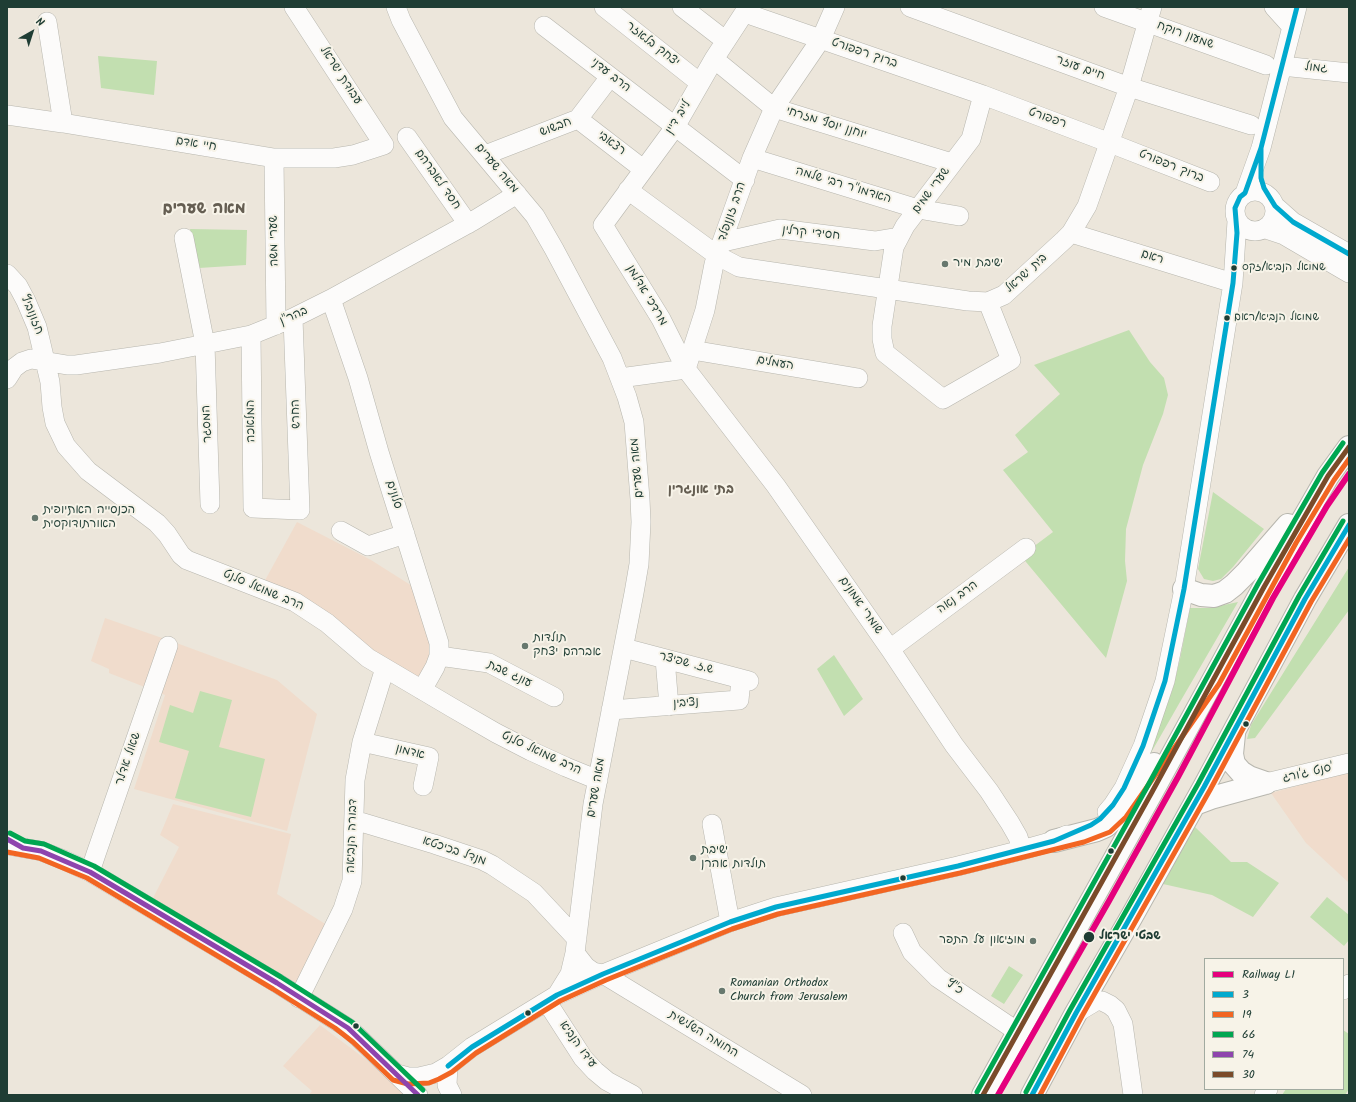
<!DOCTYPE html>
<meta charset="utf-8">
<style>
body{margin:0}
#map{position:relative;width:1356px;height:1102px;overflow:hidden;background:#ece6db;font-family:Kalam,sans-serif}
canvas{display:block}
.frame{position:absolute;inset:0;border:8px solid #1f3d34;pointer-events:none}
.legend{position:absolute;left:1204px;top:958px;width:140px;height:132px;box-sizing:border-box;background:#f7f3e8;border:1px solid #a1aaa0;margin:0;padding:5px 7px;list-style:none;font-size:12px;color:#1f3d34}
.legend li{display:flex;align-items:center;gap:8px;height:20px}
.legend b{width:20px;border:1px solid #a1aaa0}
.north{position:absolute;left:12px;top:12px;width:40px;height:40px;-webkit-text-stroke:3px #f7f3e8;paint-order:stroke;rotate:39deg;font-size:11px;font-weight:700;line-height:16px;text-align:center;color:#1f3d34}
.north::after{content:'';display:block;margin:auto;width:14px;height:18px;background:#1f3d34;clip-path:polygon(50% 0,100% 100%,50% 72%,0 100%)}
</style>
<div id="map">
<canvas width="1356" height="1102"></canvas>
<div class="frame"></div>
<ul class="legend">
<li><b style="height:5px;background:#e5007d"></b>Railway L1</li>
<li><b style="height:5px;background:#00a9ce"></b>3</li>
<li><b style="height:5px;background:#f26522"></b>19</li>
<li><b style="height:5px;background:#00a651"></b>66</li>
<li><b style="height:5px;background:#8e44ad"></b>74</li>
<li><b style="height:5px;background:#7a4b2a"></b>30</li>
</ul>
<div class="north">N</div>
</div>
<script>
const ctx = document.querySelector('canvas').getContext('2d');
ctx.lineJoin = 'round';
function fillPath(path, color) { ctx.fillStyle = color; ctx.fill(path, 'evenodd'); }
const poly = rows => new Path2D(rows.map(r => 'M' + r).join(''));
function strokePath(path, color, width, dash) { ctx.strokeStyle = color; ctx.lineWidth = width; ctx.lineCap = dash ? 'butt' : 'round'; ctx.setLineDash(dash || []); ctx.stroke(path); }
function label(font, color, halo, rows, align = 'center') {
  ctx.font = font + ' Kalam,"Playpen Sans Hebrew",sans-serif'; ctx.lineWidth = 4; ctx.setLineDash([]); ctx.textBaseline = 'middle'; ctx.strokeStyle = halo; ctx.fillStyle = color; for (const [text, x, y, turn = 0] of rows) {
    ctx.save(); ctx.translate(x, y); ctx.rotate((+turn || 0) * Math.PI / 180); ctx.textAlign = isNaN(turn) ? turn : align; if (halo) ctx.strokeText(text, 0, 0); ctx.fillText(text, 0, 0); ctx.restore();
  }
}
fillPath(poly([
 [297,522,371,560,420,591,434,653,420,681,263,584],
 [105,618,182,645,277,680,317,714,287,831,134,789,165,695,109,673,109,669,91,661],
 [1349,772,1349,883,1306,843,1271,793],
 [173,804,291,834,277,894,327,925,297,984,152,900,179,847,160,835],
 [320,1025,368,1061,406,1091,400,1095,309,1095,312,1091,283,1066]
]), '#f0dccc');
fillPath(poly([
 [98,56,157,61,154,95,101,88],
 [190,229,247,230,246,265,199,268],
 [1129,330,1150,362,1164,378,1168,395,1163,414,1143,465,1126,529,1125,561,1127,581,1106,658,1021,556,1053,532,1003,470,1028,452,1015,435,1060,394,1034,365],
 [1213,492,1264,529,1233,567,1221,579,1213,581,1204,579,1198,569],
 [1349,567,1349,610,1255,738,1247,739,1251,725],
 [1238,602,1180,702,1148,758,1173,688,1180,659,1190,608,1210,608],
 [834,655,863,699,844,716,817,669],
 [200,691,232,700,219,747,265,759,251,817,175,798,189,751,159,742,170,705,193,713],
 [1195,827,1231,862,1247,862,1279,883,1253,917,1212,895,1163,884],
 [1327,897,1349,915,1349,940,1344,946,1310,917],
 [1009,966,1023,975,1004,1004,991,996],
 [1343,1030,1349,1034,1349,1089,1345,1095,1282,1095,1286,1089,1343,1089]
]), '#c2dfb0');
const minor = poly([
 [396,7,401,20,453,118,535,216,554,249,612,358,627,397,634,422,640,499,641,522,639,564,634,593,593,804,575,953,570,974,557,995],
 [604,7,700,83],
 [682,7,726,41],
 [748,7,714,59,675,127,603,225,661,319,686,369,776,486,890,649,954,745,989,791,1010,823,1018,837,1022,850],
 [910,7,1129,87,1251,125],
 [1104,7,1266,65],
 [1274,7,1292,27],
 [745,13,983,95,1110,143,1210,182],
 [47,22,63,123],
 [544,26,745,180],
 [714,59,774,108,952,163],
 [1282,66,1349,73],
 [983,95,971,139,905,226,894,247,882,326,882,339,885,353,943,399,1011,360,988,302],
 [7,115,63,123,274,158,334,158,353,155,384,145,294,7],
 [578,119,643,169],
 [407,137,468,224],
 [485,155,578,119,610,77],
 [274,158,276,325],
 [752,158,918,209,959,216],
 [628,190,718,256,739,267,968,301,988,302,1004,295,1064,240,1071,233,1087,206,1129,87,1152,7],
 '1235 211a20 20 0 1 1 40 0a20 20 0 1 1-40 0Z',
 [1245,193,1261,148,1297,7],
 [1275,206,1293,222,1349,254],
 [1266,229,1284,235,1349,273],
 [1071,233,1233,283],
 [184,238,205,344,210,504],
 [723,242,780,229,875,241,899,237],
 [7,274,18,286,26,301,37,327,50,382,52,407,55,423,66,446,88,471,157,523,167,534,181,555,187,560,295,602,327,623,368,658,451,707,496,733,531,751,566,767,598,780],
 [331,299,358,378,379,452,439,643,439,656,435,667,422,690],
 [251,335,253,508,300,510,293,318],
 [692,350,858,378],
 [686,369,705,310,714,264,752,158,774,108,821,39,835,7],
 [620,378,686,369],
 [7,379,14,368,22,362,31,359,67,365,76,365,160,353,251,335,293,318,331,299,473,221,517,194],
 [341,531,368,546,405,534],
 [624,648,749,681],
 [890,649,1026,548],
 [439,656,489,663,554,697],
 [665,659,669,706],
 [611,710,739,700,741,679],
 [362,742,429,757,423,786],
 [1266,783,1349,763],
 [1107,812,1113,805,1124,788,1143,746,1165,681,1184,589,1233,283,1237,221],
 [354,820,434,844,482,860,492,865,534,893,577,939],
 [712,824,730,922],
 [7,845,41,851,64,860,90,872,277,983,348,1028,358,1037,418,1095],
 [90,872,96,854,168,646],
 [903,933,912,952,938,978,1018,1032],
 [575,953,586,967,593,972,603,974,802,1095],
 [1343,990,1349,984],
 [299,998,343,909,352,881,355,780,362,742,385,668],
 [547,1002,583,1058,595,1071,607,1081,633,1095],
 [1076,1013,1096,1001,1102,1001,1110,1005,1116,1010,1123,1024,1133,1095],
 [448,1066,447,1085,452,1095],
 [397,1074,408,1077,419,1077,436,1073,448,1066,472,1047,557,995,603,974,730,922,776,907,958,866,1022,850,1054,841,1067,835],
 [1264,1095,1268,1089]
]);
const highway = poly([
 [1184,589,1201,595,1214,596,1225,592,1234,585,1247,572,1288,525],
 [1234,734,1232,754,1234,764,1241,772,1249,777,1266,783],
 [1195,804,1211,798,1266,783],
 [1054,841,1097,830,1106,826,1120,813,1154,764],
 [983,1095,1152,792,1264,587,1328,476,1349,447],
 [1032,1095,1076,1013,1132,916,1204,787,1305,599,1349,525]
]);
strokePath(minor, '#b7b6ae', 20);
strokePath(highway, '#b7b6ae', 24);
strokePath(minor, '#fcfbfa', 19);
strokePath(highway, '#fcfbfa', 22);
strokePath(poly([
 [1261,148,1261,178,1264,188,1275,206,1293,222,1349,254],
 [1245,193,1261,148,1297,7],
 [448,1066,472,1047,557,995,603,974,730,922,776,907,958,866,1054,841,1091,825,1100,819,1113,805,1124,788,1143,746,1165,681,1184,589,1233,283,1237,233,1235,208,1240,197,1245,193],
 [1032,1095,1076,1013,1204,787,1305,599,1349,525]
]), '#00a9ce', 5);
strokePath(poly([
 [7,852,39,858,87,878,273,989,335,1028,353,1042,393,1080,408,1084,429,1083,439,1079,452,1072,476,1053,560,1001,606,980,732,929,778,914,960,873,1084,842,1110,832,1126,817,1219,684,1296,543,1334,480,1349,459],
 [1040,1095,1082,1016,1210,790,1311,602,1349,539]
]), '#f26522', 5);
strokePath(poly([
 [10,833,25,841,44,844,94,866,281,977,352,1022,423,1090],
 [977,1092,1146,789,1258,584,1322,473,1343,443],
 [1026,1092,1070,1010,1198,784,1299,596,1343,521]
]), '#00a651', 5);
strokePath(poly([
 [7,839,23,848,41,851,90,872,277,983,348,1028,418,1095]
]), '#8e44ad', 5);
strokePath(poly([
 [983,1095,1152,792,1264,587,1328,476,1349,447]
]), '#7a4b2a', 5);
strokePath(poly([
 [998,1095,1109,901,1178,777,1273,598,1327,506,1349,474]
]), '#e5007d', 6);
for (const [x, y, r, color] of [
 [945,264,4,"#67786e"],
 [1234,268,3.5,"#1f3d34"],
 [1227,318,3.5,"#1f3d34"],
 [35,518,4,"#67786e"],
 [525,646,4,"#67786e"],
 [1246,724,3.5,"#1f3d34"],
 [1111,851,3.5,"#1f3d34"],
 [693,858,4,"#67786e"],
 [903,878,3.5,"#1f3d34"],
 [1089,937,6,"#1f3d34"],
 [1033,941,4,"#67786e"],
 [722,991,4,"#67786e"],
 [528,1013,3.5,"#1f3d34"],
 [356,1026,3.5,"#1f3d34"]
]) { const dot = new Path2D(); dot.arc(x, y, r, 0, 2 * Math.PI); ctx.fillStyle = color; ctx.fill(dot); strokePath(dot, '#f7f3e8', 1.5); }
label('11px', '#1f3d34', '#f7f3e8', [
 ["שמואל הנביא/זקס",1242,268],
 ["שמואל הנביא/ראם",1234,318]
], 'left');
label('12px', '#1f3d34', '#f7f3e8', [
 ["שמעון רוקח",1185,36,20],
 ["יצחק בלאזר",652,45,38],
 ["ברוך רפפורט",864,54,19],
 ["חיים עוזר",1080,69,20],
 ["גמול",1316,69,6],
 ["עבודת ישראל",340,76,57],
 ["הרב עדני",610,76,38],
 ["לייב דיין",679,118,-58],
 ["רפפורט",1047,119,20],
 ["יוחנן יוסף מזרחי",826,124,17],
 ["חבשוש",556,128,-21],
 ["רצאבי",611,144,37],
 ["חיי אדם",196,145,9],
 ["ברוך רפפורט",1171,167,22],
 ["מאה שערים",496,169,50],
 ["חסד לאברהם",437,180,55],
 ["האדמו\"ר רבי שלמה",843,186,17],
 ["שערי שמים",932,191,-53],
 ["הרב זוננפלד",733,212,-71],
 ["חסידי קרלין",811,234,6],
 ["שערי משה",275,241,-91],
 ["ראם",1152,258,17],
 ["בית ישראל",1027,274,-42],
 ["מרדכי אדלמן",646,296,59],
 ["חזונוביץ",31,315,68],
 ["בהר\"ן",294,317,-24],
 ["העמלים",775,364,10],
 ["החרש",297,414,-92],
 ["המלאכה",252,421,-91],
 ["המסגר",208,424,-92],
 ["מאה שערים",638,468,-95],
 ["סלונים",393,495,72],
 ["הרב שמואל סלנט",263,591,23],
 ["הרב נאה",958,598,-36],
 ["שומרי אמונים",860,606,55],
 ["ש.ז. שפיצר",686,664,15],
 ["עונג שבת",509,675,25],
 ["נציבין",686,704,-4],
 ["אדמון",410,753,14],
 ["הרב שמואל סלנט",541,754,25],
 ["שאול אדלר",129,759,-71],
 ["סנט ג'ורג'",1308,774,-13],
 ["מאה שערים",597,788,-80],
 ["דבורה הנביאה",353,836,-88],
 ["מנדל בכיכטא",454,852,19],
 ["כ\"ץ",954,988,34],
 ["החומה השלישית",703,1035,31],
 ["עידו הנביא",577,1045,54]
]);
label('12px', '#1f3d34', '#f7f3e8', [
 ["ישיבת מיר",953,264],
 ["הכנסייה האתיופית",43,511],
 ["האורתודוקסית",43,525],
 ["תולדות",533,639],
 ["אברהם יצחק",533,653],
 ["ישיבת",701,851],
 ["תולדות אהרן",701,865],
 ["מוזיאון על התפר",1025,941,"right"],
 ["Romanian Orthodox",730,984],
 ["Church from Jerusalem",730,998]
], 'left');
label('bold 12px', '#1f3d34', '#f7f3e8', [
 ["שבטי ישראל",1099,937]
], 'left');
label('bold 13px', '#655e52', '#f7f3e8', [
 ["בתי אונגרין",701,491]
]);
label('bold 16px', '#655e52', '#f7f3e8', [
 ["מאה שערים",204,210]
]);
</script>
